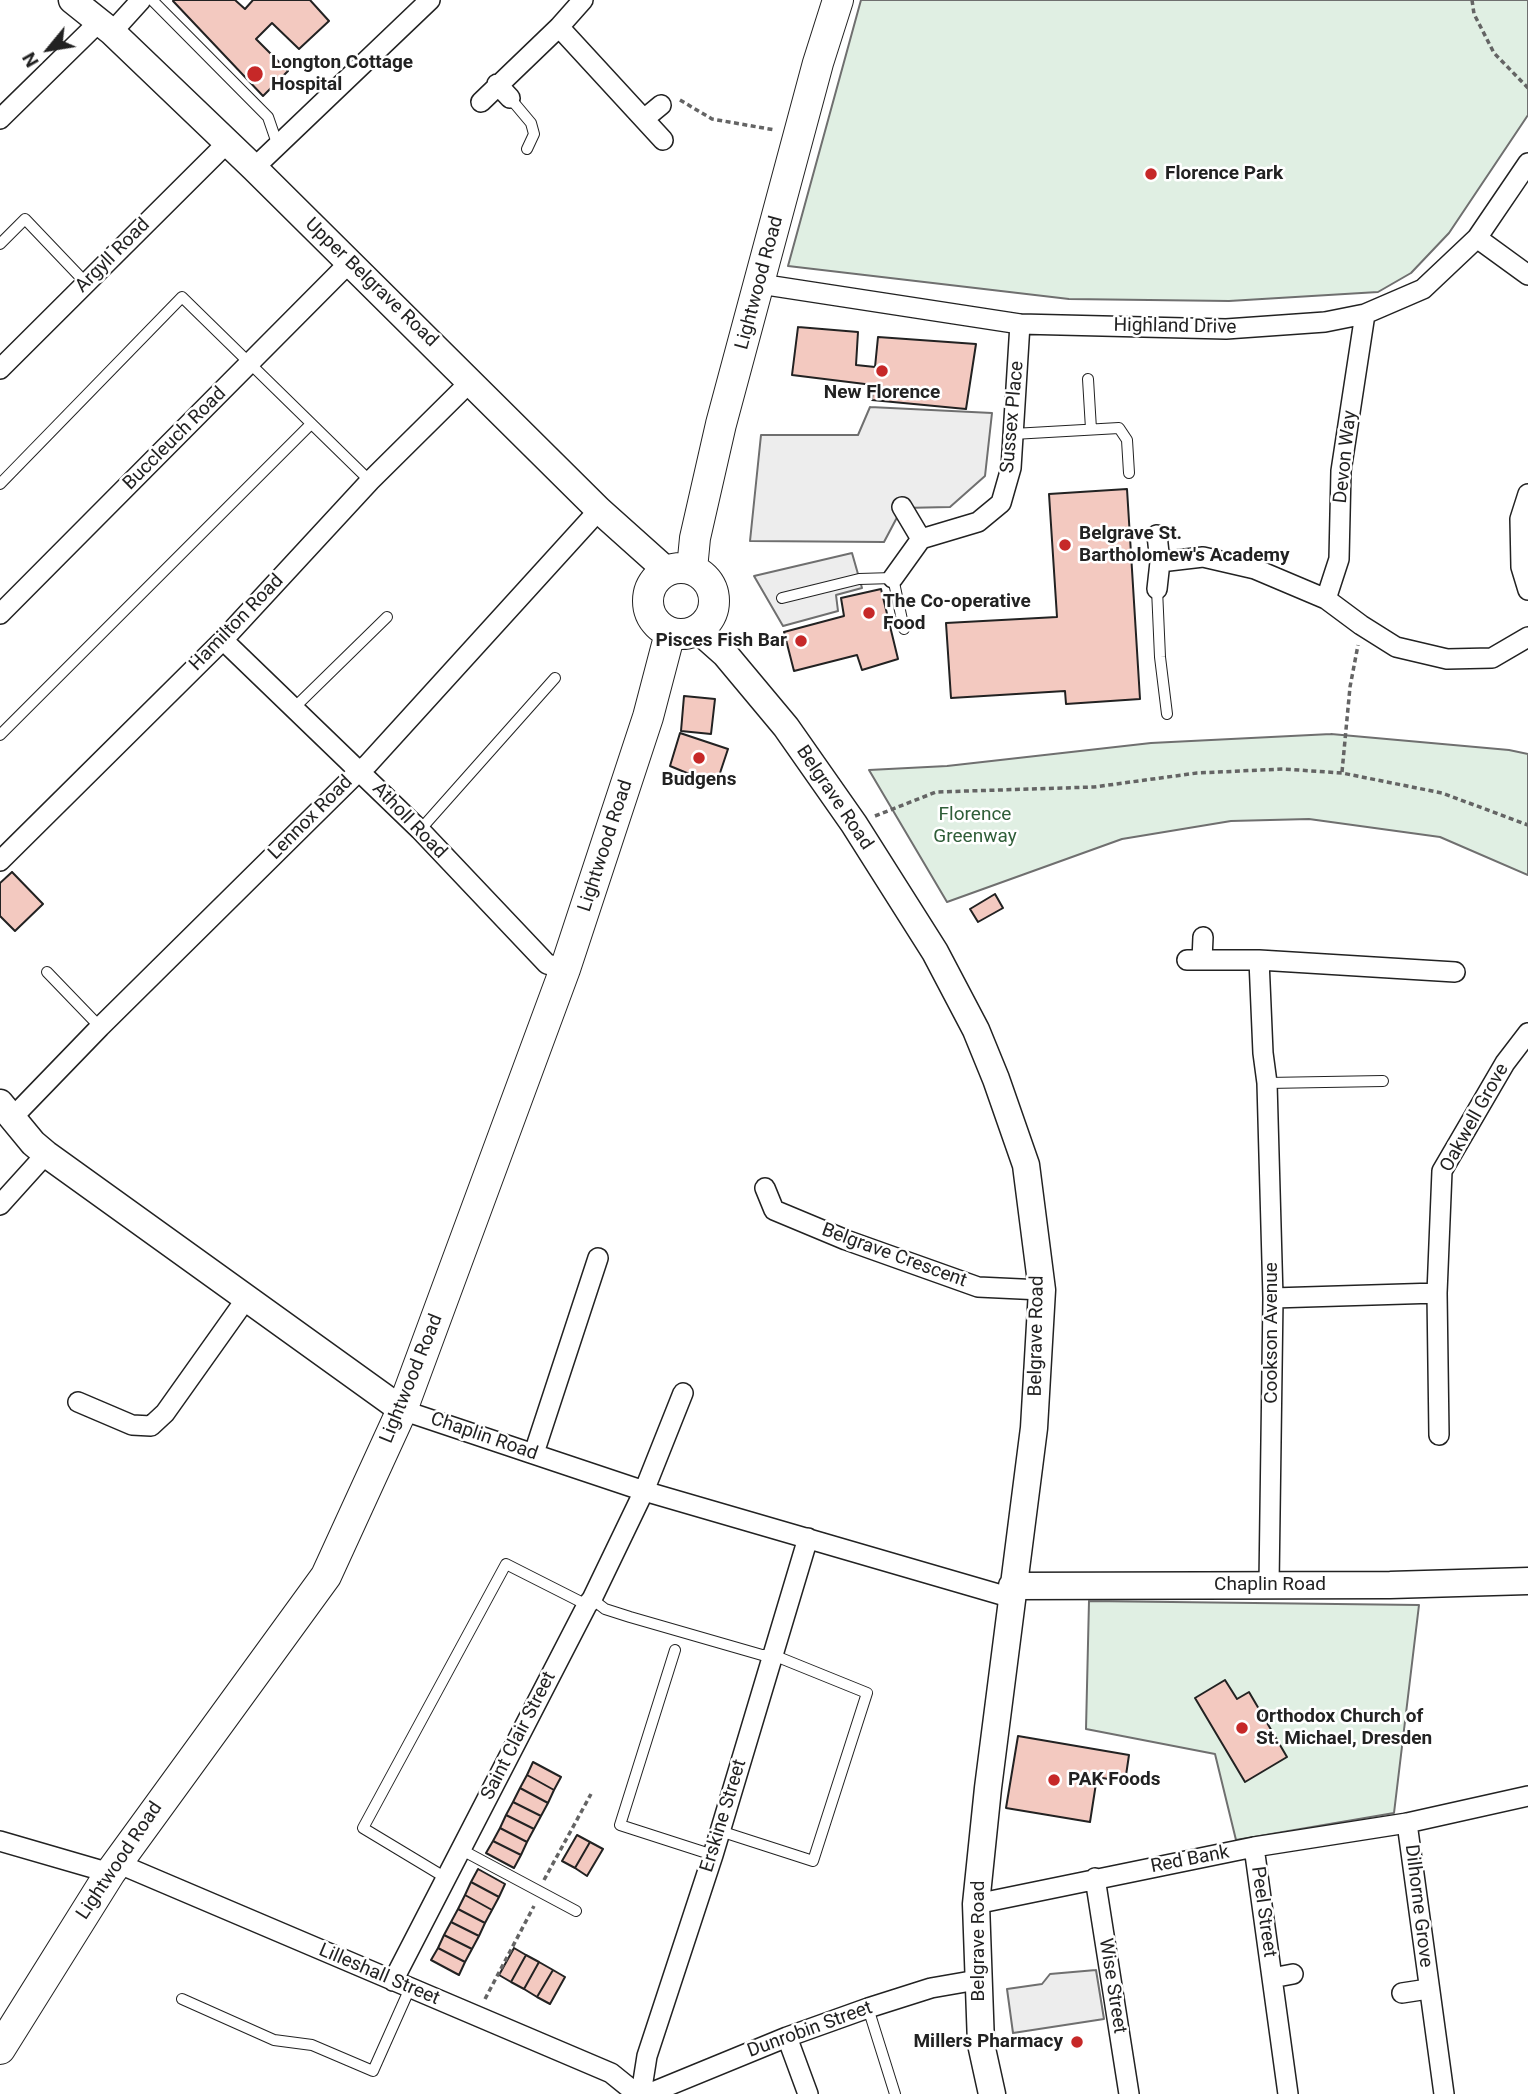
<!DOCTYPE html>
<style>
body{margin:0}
#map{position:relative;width:1528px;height:2094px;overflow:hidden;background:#fff;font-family:Roboto,sans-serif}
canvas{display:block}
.north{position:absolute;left:14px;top:14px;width:70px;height:70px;-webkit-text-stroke:5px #fff;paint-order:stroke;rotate:240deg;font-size:19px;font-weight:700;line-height:28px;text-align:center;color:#222}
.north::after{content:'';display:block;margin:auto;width:24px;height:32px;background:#222;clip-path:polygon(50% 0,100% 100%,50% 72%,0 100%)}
</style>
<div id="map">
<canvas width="1528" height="2094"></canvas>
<div class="north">N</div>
</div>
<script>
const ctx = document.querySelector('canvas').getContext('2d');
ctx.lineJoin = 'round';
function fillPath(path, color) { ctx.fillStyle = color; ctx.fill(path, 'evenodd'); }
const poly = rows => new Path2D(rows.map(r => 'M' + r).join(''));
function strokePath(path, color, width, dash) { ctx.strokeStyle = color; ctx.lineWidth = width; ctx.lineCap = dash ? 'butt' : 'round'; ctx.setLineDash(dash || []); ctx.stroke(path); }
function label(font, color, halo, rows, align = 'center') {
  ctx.font = font + ' Roboto,sans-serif'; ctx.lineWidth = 5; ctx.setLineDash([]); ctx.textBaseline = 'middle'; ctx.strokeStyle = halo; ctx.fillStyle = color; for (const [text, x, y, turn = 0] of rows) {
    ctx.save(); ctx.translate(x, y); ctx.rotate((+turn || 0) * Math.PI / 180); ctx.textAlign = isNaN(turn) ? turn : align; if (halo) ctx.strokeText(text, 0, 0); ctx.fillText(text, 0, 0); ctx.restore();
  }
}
const green = poly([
 [861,0,1528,0,1528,115,1449,233,1411,273,1378,292,1229,301,1069,299,788,266,861,0],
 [1331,734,1509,750,1528,754,1528,875,1440,837,1309,819,1231,821,1122,839,947,902,869,770,947,766,1151,743,1331,734],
 [1089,1601,1419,1605,1394,1813,1236,1840,1215,1754,1086,1729,1089,1601]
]);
fillPath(green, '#e0efe3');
strokePath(green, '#6f6f6f', 2);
const parking = poly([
 [870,407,992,413,985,476,950,507,902,508,884,542,750,541,761,435,858,435,870,407],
 [852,553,862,588,836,595,838,611,783,626,754,576,852,553],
 [1096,1970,1104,2019,1013,2033,1007,1989,1042,1984,1050,1974,1096,1970]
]);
fillPath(parking, '#ededed');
strokePath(parking, '#6f6f6f', 2);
const building = poly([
 [174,0,235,0,245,9,253,0,310,0,329,21,299,49,272,23,256,39,288,71,263,96,173,1,174,0],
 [798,327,858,332,856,365,875,367,878,337,976,344,966,409,872,400,873,385,792,375,798,327],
 [1127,489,1140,699,1066,704,1065,691,951,698,946,623,1057,617,1049,494,1127,489],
 [881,589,898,659,862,670,857,655,794,671,784,632,844,616,841,598,881,589],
 [684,696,715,699,711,734,681,731,684,696],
 [680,733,728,749,716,785,670,766,680,733],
 [12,872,43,904,15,931,0,916,0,883,12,872],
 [995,894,1003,908,978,922,970,909,995,894],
 [1225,1680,1237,1699,1249,1692,1287,1757,1245,1782,1195,1698,1225,1680],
 [1018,1736,1129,1755,1125,1782,1097,1777,1090,1822,1006,1808,1018,1736],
 [533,1762,561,1777,554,1790,527,1775,533,1762],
 [527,1775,554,1790,548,1803,520,1788,527,1775],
 [520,1788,548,1803,541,1816,513,1802,520,1788],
 [513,1802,541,1816,534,1829,506,1815,513,1802],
 [506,1815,534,1829,527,1842,500,1828,506,1815],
 [500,1828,527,1842,521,1855,493,1841,500,1828],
 [577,1835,590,1842,575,1868,562,1861,577,1835],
 [493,1841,521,1855,514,1868,486,1853,493,1841],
 [590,1842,603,1849,587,1876,575,1868,590,1842],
 [478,1869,505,1884,499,1897,471,1882,478,1869],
 [471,1882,499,1897,492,1910,465,1895,471,1882],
 [465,1895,492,1910,485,1923,458,1909,465,1895],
 [458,1909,485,1923,479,1936,451,1922,458,1909],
 [451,1922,479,1936,472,1949,444,1935,451,1922],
 [444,1935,472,1949,465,1962,438,1948,444,1935],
 [438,1948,465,1962,459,1975,431,1960,438,1948],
 [514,1948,526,1955,511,1982,499,1975,514,1948],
 [526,1955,539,1962,524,1989,511,1982,526,1955],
 [539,1962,553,1970,537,1997,524,1989,539,1962],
 [553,1970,565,1977,550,2004,537,1997,553,1970]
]);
fillPath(building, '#f3c9c0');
strokePath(building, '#222', 2);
const lane = poly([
 [152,0,268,117,278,146],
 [510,98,531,123,534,134,527,149],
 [0,244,25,219,86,283],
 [1088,379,1091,429],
 [1013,434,1119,428,1127,440,1129,473],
 [0,484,182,297,370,481],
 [1157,589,1160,657,1167,714],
 [782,598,859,579,893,578,904,629],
 [295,707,387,617],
 [0,735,311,424],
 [420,830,555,678],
 [47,972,100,1027],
 [1267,1083,1383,1081],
 [592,1599,605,1609,630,1617,762,1655,773,1655,867,1693,813,1861,720,1831],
 [675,1650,620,1825,713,1855],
 [460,1849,576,1911],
 [446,1878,363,1828,506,1564,587,1605],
 [182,1999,274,2040,312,2045,373,2071,410,1988],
 [868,2008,895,2094]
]);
const street = poly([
 [559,27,663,140],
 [112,32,141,0],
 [497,84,510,98],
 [481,102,559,27,583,0],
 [0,119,100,21],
 [644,119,661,105],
 [254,168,430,0],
 [1477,238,1528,275],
 [760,284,1020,324,1226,329,1325,322,1365,314,1423,289,1477,238,1528,163],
 [0,369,227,143],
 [1528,494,1520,519,1521,567,1528,590],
 [902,507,921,539,978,522,1001,503,1011,468,1020,324],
 [1157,535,1160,562,1157,589],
 [1160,562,1203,557,1255,569,1326,599,1361,625,1396,647,1447,659,1492,658,1528,637],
 [893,578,921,539],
 [1326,599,1339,559,1341,471,1365,314],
 [0,614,349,263],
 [223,640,420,830,547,964,565,969],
 [0,861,223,640,370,481,471,381],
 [1187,960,1259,960,1455,972],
 [1202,960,1203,937],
 [1259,960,1263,1053,1267,1083,1273,1298,1269,1584],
 [12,1118,100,1027,354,776,368,764,599,510],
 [765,1188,774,1210,846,1240,978,1287,1042,1290],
 [0,1205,46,1154],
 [1273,1298,1437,1293],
 [78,1402,132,1425,151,1426,165,1413,246,1299],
 [402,1410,644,1491,1012,1598],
 [1439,1435,1437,1293,1442,1171,1505,1063,1528,1033],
 [534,1453,598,1258],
 [1407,1823,1444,2094],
 [0,1841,110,1873],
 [1254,1847,1288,2094],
 [117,1863,611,2073,637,2094],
 [1095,1878,1129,2094],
 [976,1904,1254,1847,1407,1823,1528,1796],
 [1272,1978,1293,1974],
 [393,1981,587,1605,592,1599,644,1491,683,1393],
 [1402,1993,1428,1989],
 [787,2037,808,2094],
 [641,2094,647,2056,713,1855,808,1538],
 [648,2094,787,2037,868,2008,931,1988,977,1980]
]);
const secondary = poly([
 [72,0,112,32,254,168,599,510,666,570],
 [698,630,725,654,786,727,854,824,935,952,976,1030,996,1079,1026,1165,1042,1290,1034,1428,988,1788,976,1904,981,2044,992,2094],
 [0,1103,33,1143,46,1154,402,1410],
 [1012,1586,1390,1585,1528,1581]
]);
const primary = poly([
 '648 601a33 33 0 1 1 66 0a33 33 0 1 1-66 0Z',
 [692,569,695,538,721,424,818,63,838,0],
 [0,2049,110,1873,326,1576,402,1410,565,969,648,717,670,633]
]);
strokePath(lane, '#222', 12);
strokePath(street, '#222', 22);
strokePath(secondary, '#222', 29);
strokePath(primary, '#222', 32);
strokePath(poly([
 [1472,0,1474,14,1494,53,1528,88],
 [680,100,712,119,775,130],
 [1342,772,1350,687,1358,645],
 [875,816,936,792,1094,787,1197,773,1283,769,1342,773,1442,793,1528,825],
 [544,1880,591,1794],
 [485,1999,534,1906]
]), '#646464', 3.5, [5, 3.5]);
strokePath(lane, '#fff', 10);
strokePath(street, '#fff', 19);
strokePath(secondary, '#fff', 26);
strokePath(primary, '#fff', 30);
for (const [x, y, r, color] of [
 [255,74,9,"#c62828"],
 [1151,174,7,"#c62828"],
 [882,371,7,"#c62828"],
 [1065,545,7,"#c62828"],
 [869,613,7,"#c62828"],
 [801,641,7,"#c62828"],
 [699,758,7,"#c62828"],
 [1242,1728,7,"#c62828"],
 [1054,1780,7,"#c62828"],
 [1077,2042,7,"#c62828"]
]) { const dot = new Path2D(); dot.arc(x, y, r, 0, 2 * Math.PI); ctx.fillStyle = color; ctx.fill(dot); strokePath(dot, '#fff', 2.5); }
label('bold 19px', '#222', '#fff', [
 ["Longton Cottage",271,63],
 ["Hospital",271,85],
 ["Florence Park",1165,174],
 ["New Florence",882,393,"center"],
 ["Belgrave St.",1079,534],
 ["Bartholomew's Academy",1079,556],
 ["The Co-operative",883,602],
 ["Food",883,624],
 ["Pisces Fish Bar",787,641,"right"],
 ["Budgens",699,780,"center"],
 ["Orthodox Church of",1256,1717],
 ["St. Michael, Dresden",1256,1739],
 ["PAK Foods",1068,1780],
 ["Millers Pharmacy",1063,2042,"right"]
], 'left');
label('19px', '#222', '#fff', [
 ["Argyll Road",113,256,-45],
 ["Upper Belgrave Road",371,283,44],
 ["Lightwood Road",760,283,-75],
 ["Highland Drive",1175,327,1],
 ["Sussex Place",1013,417,-85],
 ["Buccleuch Road",175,439,-45],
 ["Devon Way",1346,457,-84],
 ["Hamilton Road",237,623,-46],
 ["Belgrave Road",834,798,56],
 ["Lennox Road",311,818,-45],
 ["Atholl Road",409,821,46],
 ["Lightwood Road",606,846,-72],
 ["Oakwell Grove",1475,1118,-61],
 ["Belgrave Crescent",894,1256,20],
 ["Cookson Avenue",1272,1333,-90],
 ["Belgrave Road",1037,1336,-89],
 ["Lightwood Road",412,1379,-68],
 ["Chaplin Road",484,1437,19],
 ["Chaplin Road",1270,1585],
 ["Saint Clair Street",519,1736,-63],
 ["Erskine Street",724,1816,-73],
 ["Red Bank",1190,1860,-11],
 ["Lightwood Road",120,1861,-56],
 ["Dilhorne Grove",1418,1906,83],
 ["Peel Street",1263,1912,82],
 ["Belgrave Road",979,1941,-90],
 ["Lilleshall Street",379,1975,23],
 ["Wise Street",1112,1986,81],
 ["Dunrobin Street",810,2030,-20]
]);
label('19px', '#2f5e38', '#fff', [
 ["Florence",975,815],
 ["Greenway",975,837]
]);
</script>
